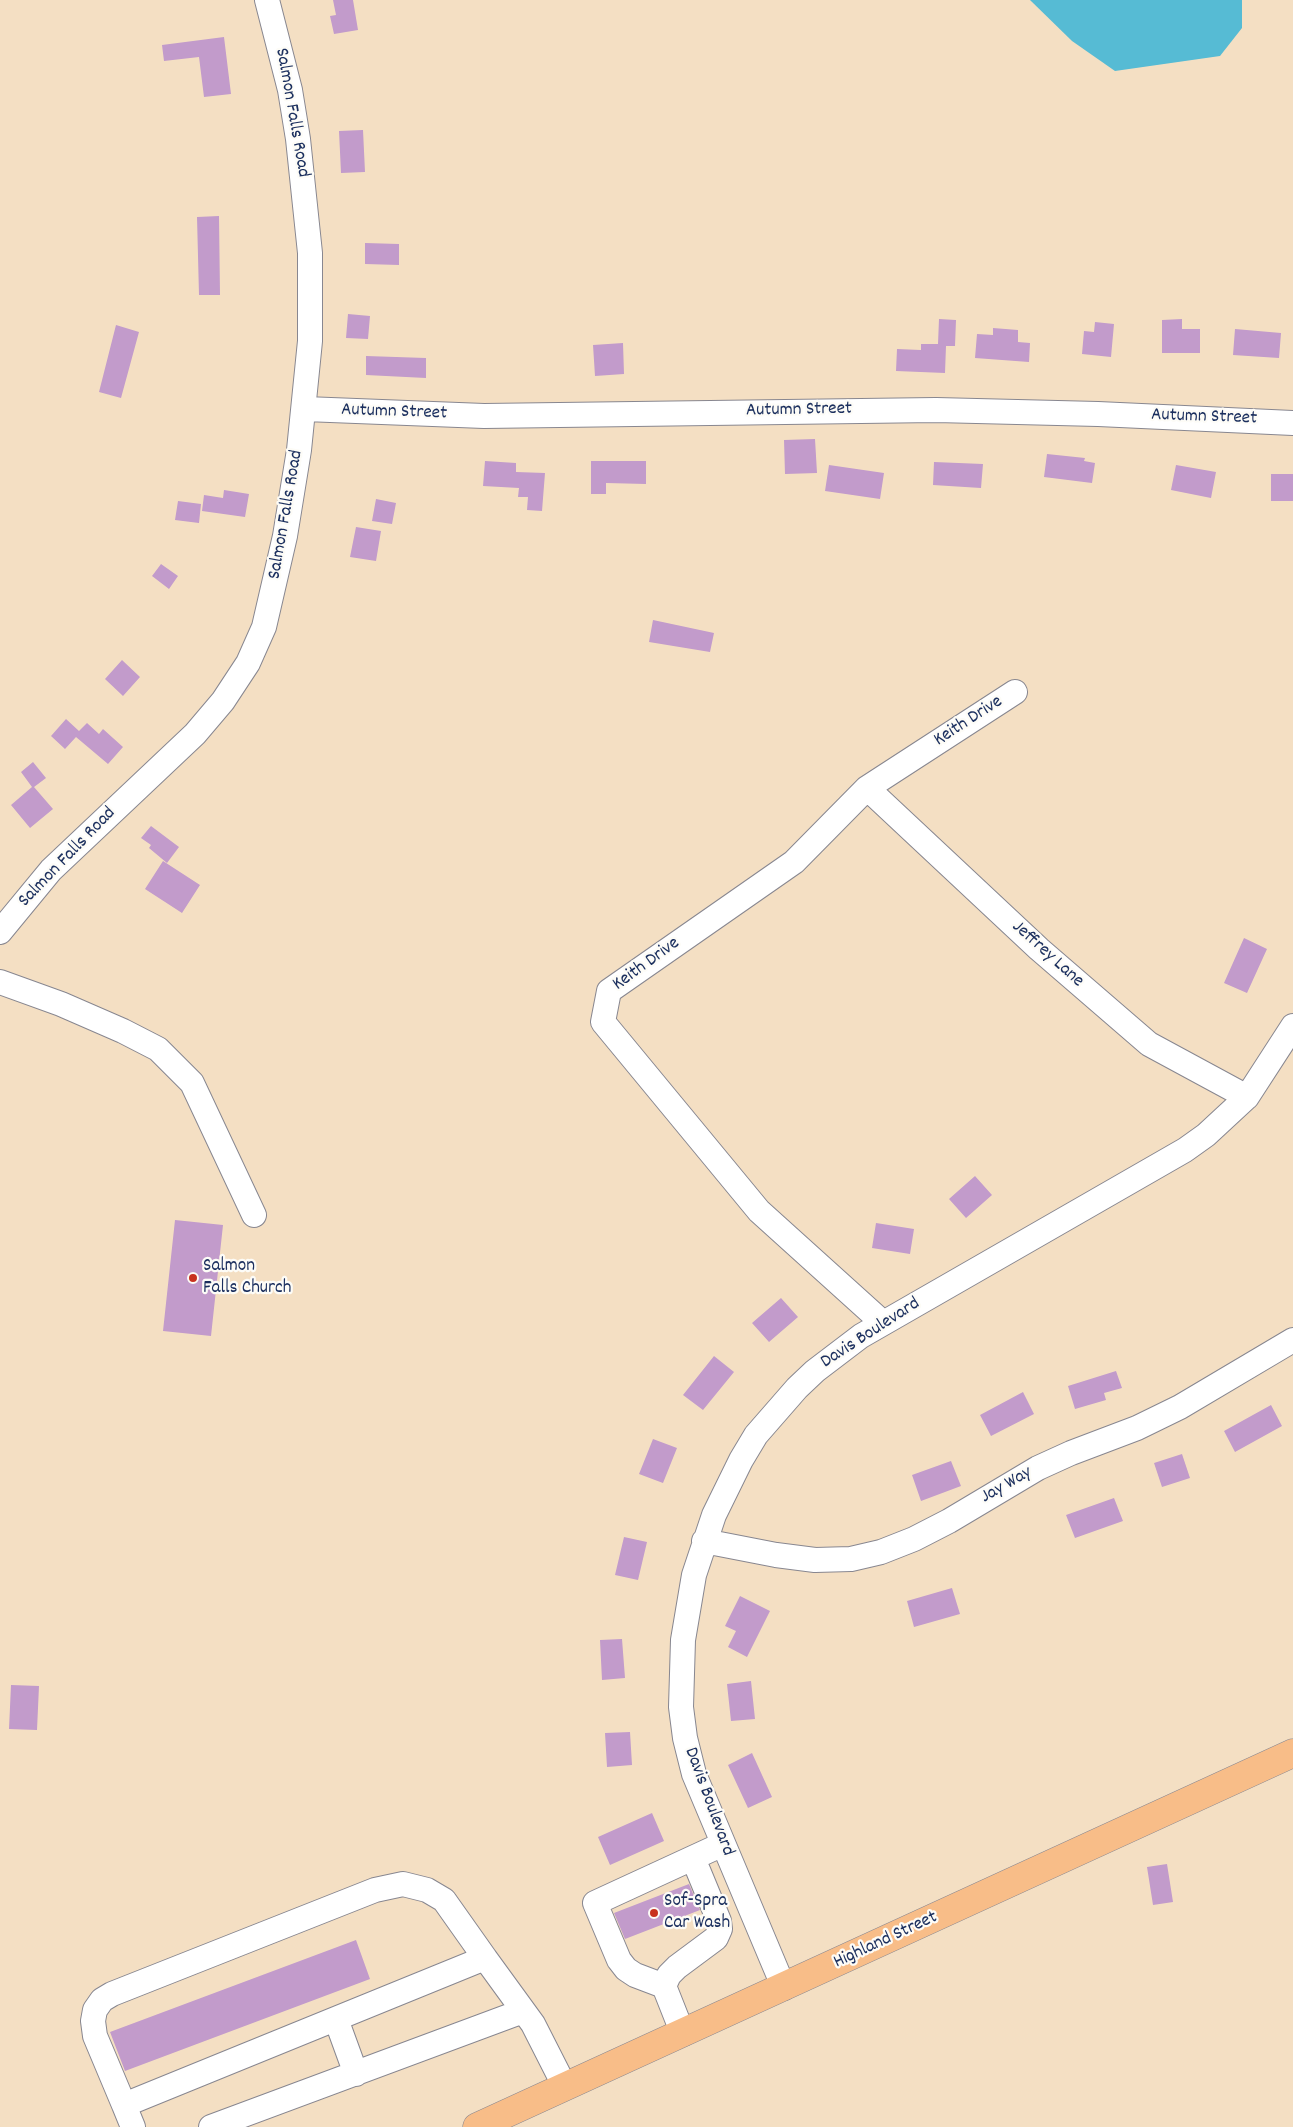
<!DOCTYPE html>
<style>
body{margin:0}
canvas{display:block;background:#f4dfc3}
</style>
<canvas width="1293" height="2127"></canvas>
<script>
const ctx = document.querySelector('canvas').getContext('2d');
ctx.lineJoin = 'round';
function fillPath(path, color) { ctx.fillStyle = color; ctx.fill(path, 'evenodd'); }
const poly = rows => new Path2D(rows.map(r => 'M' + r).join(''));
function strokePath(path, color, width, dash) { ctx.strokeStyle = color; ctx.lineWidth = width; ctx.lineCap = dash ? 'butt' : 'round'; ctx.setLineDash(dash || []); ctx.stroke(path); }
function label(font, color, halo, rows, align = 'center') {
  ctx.font = font + ' Dekko,sans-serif'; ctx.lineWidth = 4.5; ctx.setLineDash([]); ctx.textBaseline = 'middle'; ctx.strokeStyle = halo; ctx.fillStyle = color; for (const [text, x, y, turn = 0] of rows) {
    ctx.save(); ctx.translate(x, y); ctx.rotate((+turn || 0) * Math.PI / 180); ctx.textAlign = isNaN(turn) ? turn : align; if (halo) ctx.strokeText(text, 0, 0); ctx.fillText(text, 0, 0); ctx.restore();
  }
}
fillPath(poly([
 [1030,0,1242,0,1242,28,1220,56,1115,71,1072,41]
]), '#56bbd4');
fillPath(poly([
 [333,0,353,0,358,30,334,34,330,16,336,15],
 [224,37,231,94,204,97,199,57,164,61,162,45],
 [363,130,365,172,341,173,339,131],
 [219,216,220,295,199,295,197,217],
 [365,243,399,244,399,265,365,264],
 [348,314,370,316,368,339,346,338],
 [939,319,956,320,955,346,946,346,945,373,896,371,897,349,921,350,921,344,938,344],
 [1182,319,1182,329,1200,329,1200,353,1162,353,1162,320],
 [1095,322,1114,324,1111,357,1082,354,1084,331,1094,332],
 [116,325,139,332,121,398,99,392],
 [993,328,1018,330,1018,342,1030,343,1029,362,975,358,977,334,993,335],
 [1235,329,1281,333,1279,358,1233,355],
 [623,343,624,374,595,376,593,345],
 [366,356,426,358,426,378,366,375],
 [815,439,817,473,785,474,784,440],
 [1047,454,1085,458,1084,461,1095,463,1092,483,1044,477],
 [485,461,516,463,516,472,545,473,542,511,527,510,528,497,518,497,519,488,483,486],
 [591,461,646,461,646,484,606,483,606,494,591,494],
 [934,462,983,464,981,488,933,485],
 [829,465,884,473,880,499,825,491],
 [1176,465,1216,472,1211,498,1171,490],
 [1271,474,1293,474,1293,501,1271,501],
 [224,490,249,494,245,517,202,511,204,495,223,498],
 [376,499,396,503,392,524,372,521],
 [178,501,201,504,199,523,175,520],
 [356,527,381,531,376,561,350,557],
 [161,564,178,576,169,589,152,576],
 [653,620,714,633,710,652,649,642],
 [122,660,140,677,123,696,105,679],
 [66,719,79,731,87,723,99,734,103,729,123,747,108,764,76,737,65,749,51,736],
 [33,762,46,778,34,787,53,809,30,828,11,805,32,787,21,772],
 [151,826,179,847,167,863,149,848,151,845,141,838],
 [163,861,200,885,182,913,145,889],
 [1244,938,1267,949,1247,993,1224,983],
 [975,1176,992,1195,966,1218,949,1199],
 [175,1220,223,1225,211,1336,163,1331],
 [876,1223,914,1229,910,1254,872,1248],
 [781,1298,798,1317,769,1342,752,1323],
 [714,1356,734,1372,703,1410,683,1395],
 [1116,1371,1122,1388,1104,1393,1106,1400,1075,1409,1068,1386],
 [1023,1392,1034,1414,991,1436,980,1415],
 [1271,1405,1282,1426,1235,1452,1224,1431],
 [653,1439,677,1448,663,1483,639,1474],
 [1182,1454,1190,1478,1162,1487,1154,1463],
 [951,1461,961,1486,921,1501,912,1475],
 [1114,1498,1123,1521,1075,1538,1066,1515],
 [624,1537,647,1542,638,1580,615,1575],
 [952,1588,960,1614,914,1627,907,1601],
 [740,1596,770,1611,747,1657,728,1647,736,1631,725,1626],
 [622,1639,625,1678,602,1680,600,1640],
 [751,1681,755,1719,731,1721,727,1684],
 [11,1685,39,1686,37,1730,9,1729],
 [630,1732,632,1765,607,1767,605,1733],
 [752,1753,772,1797,748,1808,728,1765],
 [652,1813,664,1841,610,1865,598,1837],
 [1167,1864,1173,1902,1153,1905,1147,1867],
 [689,1884,700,1910,625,1939,614,1913],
 [356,1940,370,1979,125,2071,110,2032]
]), '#c29bcb');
const minor = poly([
 [305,409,484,416,936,410,1098,414,1293,423],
 [867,788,1039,949,1149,1044,1247,1097],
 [0,932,51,870,195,734,223,701,248,663,264,627,285,536,299,450,310,341,310,253,298,139,290,90,267,0],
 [0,982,61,1004,123,1031,158,1049,192,1083,254,1215],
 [883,1323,759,1211,603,1022,609,991,794,862,867,788,1015,692],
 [704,1541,776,1555,815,1560,851,1559,881,1552,914,1539,949,1521,1038,1468,1071,1453,1137,1428,1180,1407,1293,1340],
 [664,1986,669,1975,677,1967,716,1938,720,1929,719,1921,693,1858],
 [784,1988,694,1774,685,1738,681,1707,683,1640,694,1575,714,1515,741,1460,756,1435,797,1388,815,1371,861,1336,1185,1150,1206,1135,1247,1097,1293,1026],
 [336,2019,356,2074],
 [683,2034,664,1986,635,1975,626,1969,619,1960,595,1903,723,1844],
 [124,2105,95,2036,93,2021,95,2010,102,2000,112,1994,375,1890,403,1884,427,1890,444,1900,485,1958],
 [133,2127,124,2105,485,1958,533,2024,565,2087],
 [211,2127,523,2011]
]);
const highway = poly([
 [477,2127,1293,1753]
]);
strokePath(minor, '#888790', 26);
strokePath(highway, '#888790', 29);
strokePath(minor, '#fff', 24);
strokePath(highway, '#f8bd88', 28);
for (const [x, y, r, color] of [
 [193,1278,5,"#c8321e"],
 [654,1913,5,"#c8321e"]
]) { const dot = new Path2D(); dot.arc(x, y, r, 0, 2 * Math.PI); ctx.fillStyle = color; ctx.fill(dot); strokePath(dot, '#fdfcf7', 2); }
label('19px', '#1b2f5e', '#fdfcf7', [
 ["Salmon Falls Road",291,113,80],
 ["Autumn Street",799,411,-1],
 ["Autumn Street",394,413,2],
 ["Autumn Street",1204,418,2],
 ["Salmon Falls Road",287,515,-80],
 ["Keith Drive",969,722,-33],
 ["Salmon Falls Road",68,858,-46],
 ["Jeffrey Lane",1047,955,42],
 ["Keith Drive",647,965,-36],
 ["Davis Boulevard",871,1334,-33],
 ["Jay Way",1007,1486,-30],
 ["Davis Boulevard",708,1802,70],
 ["Highland Street",886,1941,-25]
]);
label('19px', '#1b2f5e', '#fdfcf7', [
 ["Salmon",203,1267],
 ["Falls Church",203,1289],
 ["Sof-Spra",664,1902],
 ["Car Wash",664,1924]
], 'left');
</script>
